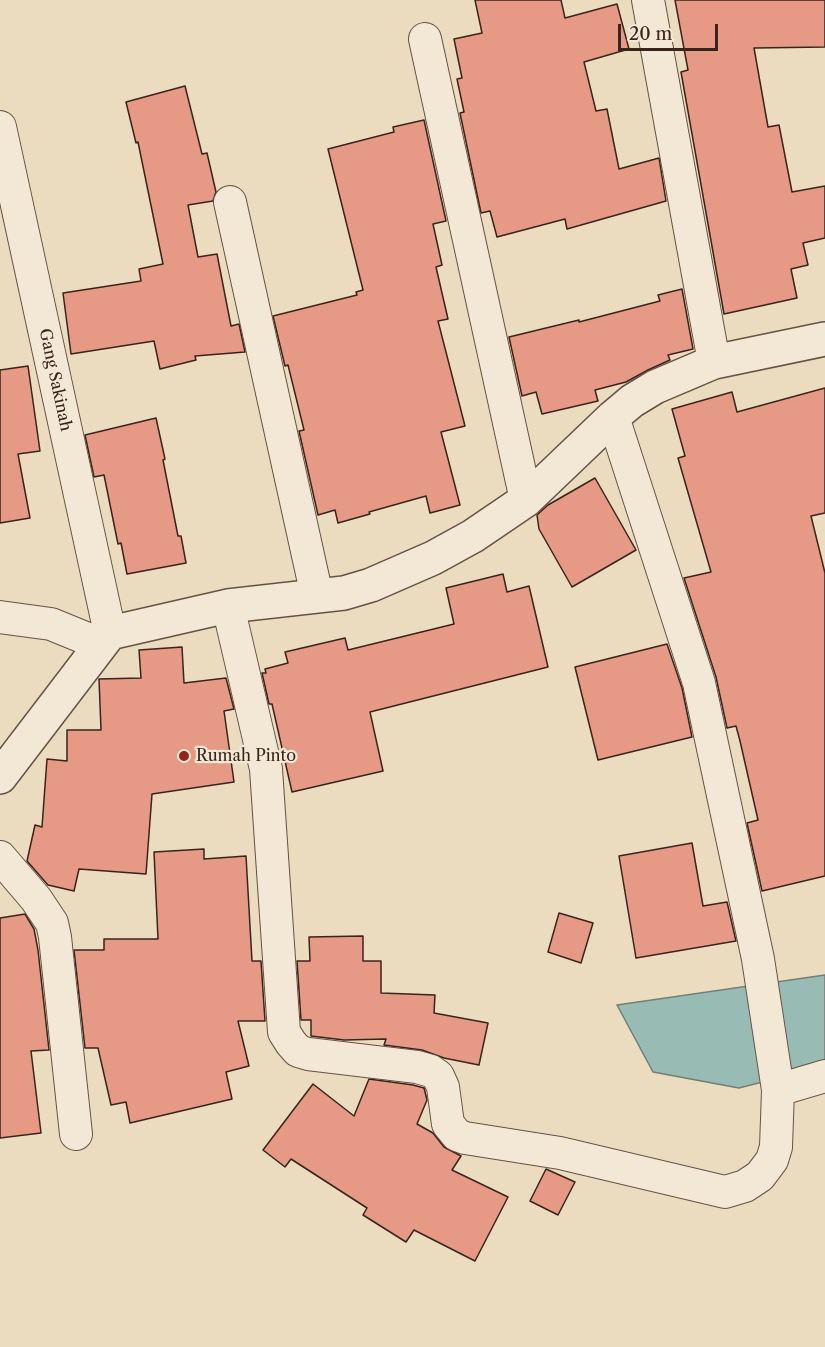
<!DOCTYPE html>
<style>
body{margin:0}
#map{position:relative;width:825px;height:1347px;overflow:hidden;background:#ebdcbf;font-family:"Libre Caslon Text",serif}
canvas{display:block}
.scale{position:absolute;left:618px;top:24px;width:100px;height:27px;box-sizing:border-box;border:3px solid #39241c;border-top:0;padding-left:8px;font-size:18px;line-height:21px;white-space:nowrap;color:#39241c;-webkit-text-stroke:4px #f2e8d5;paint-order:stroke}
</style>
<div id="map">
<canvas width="825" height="1347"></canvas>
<div class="scale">20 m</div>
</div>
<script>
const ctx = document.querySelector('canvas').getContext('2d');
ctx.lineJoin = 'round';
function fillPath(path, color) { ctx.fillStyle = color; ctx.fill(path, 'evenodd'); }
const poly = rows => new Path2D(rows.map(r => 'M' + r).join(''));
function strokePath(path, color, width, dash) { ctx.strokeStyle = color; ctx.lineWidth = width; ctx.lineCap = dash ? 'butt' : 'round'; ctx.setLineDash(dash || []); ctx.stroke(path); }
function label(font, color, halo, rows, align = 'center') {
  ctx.font = font + ' "Libre Caslon Text",serif'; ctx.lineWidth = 4.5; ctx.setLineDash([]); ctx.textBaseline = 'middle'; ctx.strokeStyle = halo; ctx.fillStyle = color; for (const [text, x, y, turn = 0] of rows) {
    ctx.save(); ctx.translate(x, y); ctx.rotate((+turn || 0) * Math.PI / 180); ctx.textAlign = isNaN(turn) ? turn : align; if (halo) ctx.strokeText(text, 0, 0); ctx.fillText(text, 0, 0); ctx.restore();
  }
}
const water = poly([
 [825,975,825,1066,739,1088,653,1072,617,1005,825,975]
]);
fillPath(water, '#98bbb4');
strokePath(water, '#727f77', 1.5);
const building = poly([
 [475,0,561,0,565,18,617,4,629,49,584,62,596,111,607,109,619,169,659,158,666,201,567,229,565,219,497,237,490,211,481,213,460,113,464,112,457,79,462,78,454,39,482,33,475,0],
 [675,0,825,0,825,47,754,48,768,127,779,125,792,192,825,186,825,238,803,243,808,265,791,269,797,298,724,314,681,72,688,70,675,0],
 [185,86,202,154,207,153,216,192,213,201,188,205,198,257,217,254,231,326,239,324,245,352,195,356,196,360,160,369,154,341,71,354,63,293,141,281,139,269,163,264,138,142,136,143,126,102,185,86],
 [424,120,446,221,433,224,442,265,436,267,448,319,438,321,465,426,441,432,460,505,430,513,426,496,369,512,370,514,338,523,335,510,318,515,299,431,304,430,288,365,285,366,273,316,357,295,356,292,363,290,328,149,394,132,393,127,424,120],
 [682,289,693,349,668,355,670,360,648,370,626,382,595,390,598,401,542,414,536,392,522,396,509,337,579,320,579,322,660,301,658,295,682,289],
 [28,366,40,451,18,454,30,518,0,523,0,370,28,366],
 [825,388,825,513,811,516,825,573,825,876,762,891,747,823,758,820,740,741,736,726,727,728,716,677,684,578,711,572,678,458,685,456,672,409,732,392,737,412,825,388],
 [156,418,165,459,163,460,178,536,181,536,186,563,127,574,121,543,118,544,104,475,94,477,85,435,156,418],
 [595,478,636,550,572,587,539,529,537,515,548,505,595,478],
 [503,574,507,592,529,586,548,667,370,712,383,771,292,792,272,704,269,704,262,673,266,673,265,669,288,663,285,652,345,638,348,650,454,624,446,588,503,574],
 [667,644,682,688,692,737,598,760,575,667,667,644],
 [182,647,184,683,226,678,234,709,224,711,234,782,152,794,146,874,79,869,74,891,48,885,27,861,35,825,42,827,47,759,67,761,67,730,101,730,99,679,141,678,139,650,182,647],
 [692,843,703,906,727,902,736,941,636,958,619,856,692,843],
 [204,849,204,859,246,856,252,961,261,961,265,1021,238,1021,249,1066,226,1072,232,1099,130,1123,126,1102,111,1105,98,1048,85,1048,74,950,104,950,104,939,158,939,154,852,204,849],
 [559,913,593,923,581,963,548,952,559,913],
 [25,914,34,929,38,950,49,1050,31,1051,41,1133,0,1138,0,918,25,914],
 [363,936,363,961,381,961,381,993,435,995,434,1013,488,1023,479,1065,444,1058,422,1050,384,1045,386,1039,344,1040,311,1036,311,1020,301,1020,297,961,310,961,309,937,363,936],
 [369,1079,413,1085,424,1088,427,1100,417,1124,433,1133,444,1147,461,1156,452,1170,508,1197,475,1261,414,1230,406,1242,363,1215,367,1208,291,1159,285,1167,263,1150,313,1084,354,1116,369,1079],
 [546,1169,575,1182,558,1215,530,1201,546,1169]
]);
fillPath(building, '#e69a85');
strokePath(building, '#39241c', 1.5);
const minor = poly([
 [648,0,714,362],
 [425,39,526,500],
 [0,127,110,633],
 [230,202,317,596],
 [228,606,266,769,284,1032,291,1043,298,1051,308,1054,417,1067,431,1071,438,1076,443,1087,448,1124,457,1135,465,1138,560,1153,725,1192,745,1186,760,1176,772,1160,776,1147,778,1090,758,959,699,683,613,417],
 [0,617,51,624,100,644],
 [0,857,36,899,52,923,55,937,76,1134],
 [778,1090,825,1076]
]);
const tertiary = poly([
 [0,777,110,633,228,606,344,593,371,585,433,558,473,536,526,500,613,417,632,401,655,387,714,362,825,339]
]);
strokePath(minor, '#665245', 34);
strokePath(tertiary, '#665245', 36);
strokePath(minor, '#f2e8d5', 32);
strokePath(tertiary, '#f2e8d5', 33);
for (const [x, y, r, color] of [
 [184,756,6,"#8f2418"]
]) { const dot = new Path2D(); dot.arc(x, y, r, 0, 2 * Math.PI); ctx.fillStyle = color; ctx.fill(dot); strokePath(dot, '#f2e8d5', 2); }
label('16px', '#39241c', '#f2e8d5', [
 ["Gang Sakinah",55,380,78]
]);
label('16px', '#39241c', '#f2e8d5', [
 ["Rumah Pinto",196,756]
], 'left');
</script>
